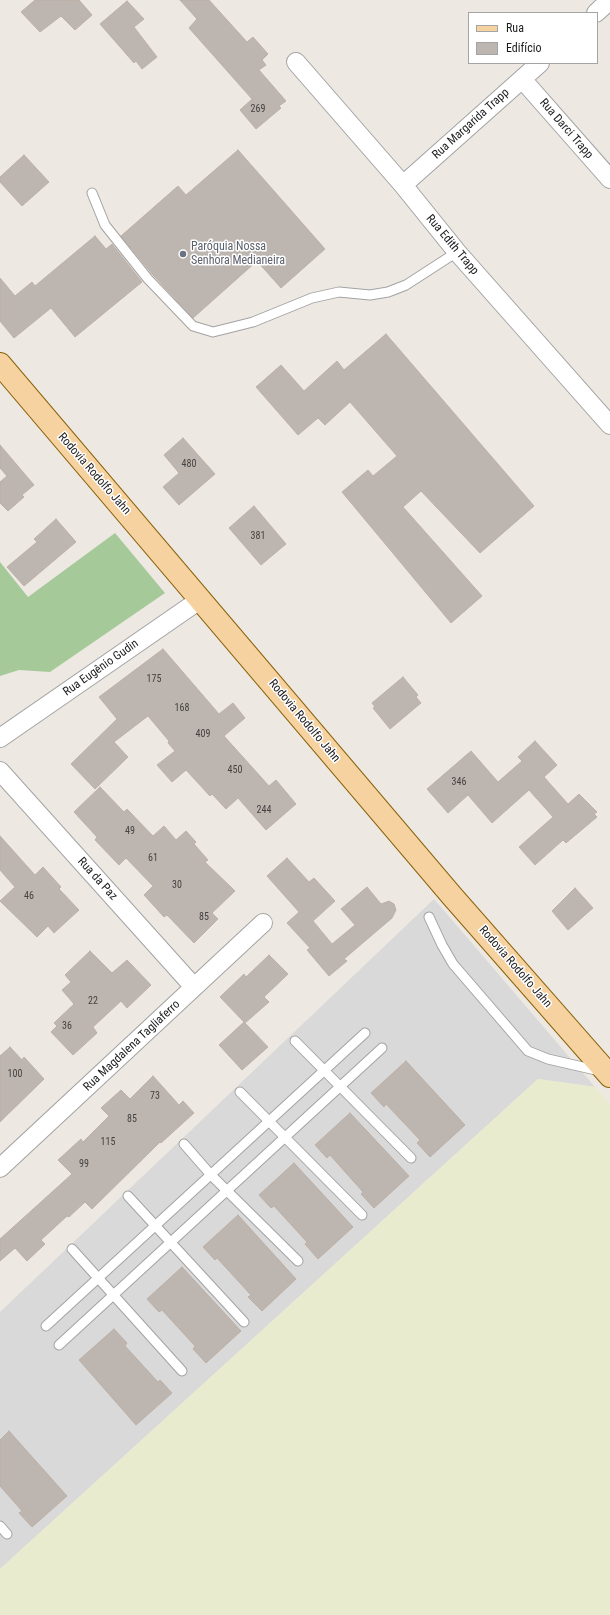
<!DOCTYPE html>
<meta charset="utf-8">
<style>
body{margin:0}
#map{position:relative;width:610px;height:1615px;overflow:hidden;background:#ede9e2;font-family:"Roboto Condensed",sans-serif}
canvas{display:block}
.legend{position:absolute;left:468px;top:12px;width:130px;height:52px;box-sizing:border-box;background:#fff;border:1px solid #a4a4a4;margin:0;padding:5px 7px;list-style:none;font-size:12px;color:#1c1c1c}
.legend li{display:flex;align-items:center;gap:8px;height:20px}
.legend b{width:20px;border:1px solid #a4a4a4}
</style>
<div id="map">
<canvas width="610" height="1615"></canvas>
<ul class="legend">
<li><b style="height:5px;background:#f5d29f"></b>Rua</li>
<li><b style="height:11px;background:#bdb5af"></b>Edifício</li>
</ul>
</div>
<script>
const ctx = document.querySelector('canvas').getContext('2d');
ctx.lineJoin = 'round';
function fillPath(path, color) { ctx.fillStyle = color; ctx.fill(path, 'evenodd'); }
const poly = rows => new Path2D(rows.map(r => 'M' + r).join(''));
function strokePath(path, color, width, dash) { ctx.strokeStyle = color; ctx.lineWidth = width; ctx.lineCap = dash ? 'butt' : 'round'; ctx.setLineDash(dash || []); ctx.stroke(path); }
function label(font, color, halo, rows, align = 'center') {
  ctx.font = font + ' "Roboto Condensed",sans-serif'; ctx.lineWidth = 3; ctx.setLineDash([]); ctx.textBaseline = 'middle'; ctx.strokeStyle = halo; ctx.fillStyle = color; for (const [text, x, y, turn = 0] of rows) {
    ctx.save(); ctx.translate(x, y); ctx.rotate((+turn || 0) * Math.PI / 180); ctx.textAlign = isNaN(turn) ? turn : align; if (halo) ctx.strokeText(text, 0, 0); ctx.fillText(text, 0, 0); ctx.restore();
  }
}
fillPath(poly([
 [434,899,595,1087,538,1079,0,1569,0,1312]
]), '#dad9d9');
fillPath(poly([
 [538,1079,595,1087,610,1104,610,1615,0,1615,0,1569]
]), '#e8ebce');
fillPath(poly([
 [115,533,165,593,50,672,19,670,0,676,0,562,28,597]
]), '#a6c999');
const building = poly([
 [35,0,79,0,92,15,75,30,61,16,40,32,21,12,35,0],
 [180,0,209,0,247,42,253,37,268,54,262,60,266,65,259,70,286,101,279,106,281,108,256,129,240,110,252,99,189,28,197,19,180,0],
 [127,1,144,19,134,27,157,57,142,69,136,61,134,63,100,24,127,1],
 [238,150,325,249,281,288,257,261,193,318,153,275,121,236,178,186,186,195,238,150],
 [24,155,49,182,22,206,0,182,0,177,24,155],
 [95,236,106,249,112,244,142,282,75,337,51,308,14,338,0,321,0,278,15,296,32,282,35,286,95,236],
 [386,334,534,506,480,553,421,491,403,507,482,596,451,623,342,492,368,470,373,476,397,456,350,402,325,425,318,418,298,435,256,387,281,365,304,391,337,361,344,370,386,334],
 [183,438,215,474,179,505,163,487,179,473,164,455,183,438],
 [0,445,34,485,22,495,24,497,8,511,0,503,0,482,7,476,0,468,0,445],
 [254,506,286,544,261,565,229,528,254,506],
 [56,519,76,542,24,586,7,567,37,542,34,539,56,519],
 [163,649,219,714,233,703,245,718,224,736,269,786,276,780,296,804,266,830,238,798,226,809,212,794,210,796,186,770,172,782,157,765,175,751,168,743,169,741,148,716,114,742,128,757,95,789,71,764,117,719,99,697,163,649],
 [403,677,418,695,416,697,421,703,390,729,373,708,375,707,372,703,403,677],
 [535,741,557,765,544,777,568,804,579,794,597,812,594,814,597,817,566,843,563,840,535,865,519,847,553,817,529,790,492,823,468,795,448,813,427,789,471,751,498,782,522,761,518,757,535,741],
 [100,787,124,812,127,809,153,836,164,826,176,840,186,831,196,842,194,844,208,860,205,862,235,891,212,913,218,919,194,943,167,915,164,917,144,895,153,886,126,858,119,865,95,840,97,837,74,812,100,787],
 [0,836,35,875,43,867,61,887,59,889,79,910,54,933,48,926,37,937,0,901,15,887,0,870,0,836],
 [287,858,309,882,314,878,335,901,313,921,332,944,355,925,341,909,367,887,381,904,389,901,394,904,396,910,392,918,344,959,347,961,329,976,307,950,310,948,287,923,299,912,267,876,287,858],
 [575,888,593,908,568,930,552,911,575,888],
 [90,951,112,973,127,960,151,985,127,1008,121,1001,93,1027,97,1033,73,1055,51,1032,57,1026,54,1023,74,1004,62,990,71,982,65,975,90,951],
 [269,955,288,974,264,997,269,1002,245,1023,268,1047,242,1070,219,1045,244,1022,220,997,244,974,246,977,269,955],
 [10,1047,22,1060,24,1057,44,1079,0,1122,0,1056,10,1047],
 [406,1061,465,1125,430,1157,417,1143,420,1140,386,1104,384,1107,371,1093,406,1061],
 [153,1076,179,1105,183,1101,194,1113,161,1143,160,1142,92,1209,85,1202,69,1217,67,1216,41,1240,45,1244,27,1261,15,1248,0,1261,0,1239,72,1174,58,1160,81,1139,83,1142,109,1116,101,1108,121,1090,130,1099,153,1076],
 [350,1113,409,1176,374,1208,361,1194,363,1192,330,1155,327,1158,315,1145,350,1113],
 [294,1163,353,1227,318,1259,305,1244,307,1242,274,1206,271,1208,259,1195,294,1163],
 [238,1215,296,1279,262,1311,248,1297,251,1295,217,1258,215,1260,203,1247,238,1215],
 [182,1267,241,1331,206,1363,193,1349,195,1346,162,1310,159,1312,147,1299,182,1267],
 [114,1329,127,1343,125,1346,158,1382,160,1380,172,1393,136,1425,79,1360,114,1329],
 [9,1431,67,1496,32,1527,19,1513,22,1511,0,1486,0,1440,9,1431]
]);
fillPath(building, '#bdb5af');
strokePath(building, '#bdb0a6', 1);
const service = poly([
 [92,193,105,225,148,279,193,326,213,332,253,322,312,298,339,292,370,295,388,292,406,285,457,252],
 [429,917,442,945,453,964,528,1051,548,1059,600,1071],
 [295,1041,411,1158],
 [240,1092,362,1215],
 [184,1144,211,1175,298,1261],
 [128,1196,244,1322],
 [72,1249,182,1371],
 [46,1326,365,1033],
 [59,1345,382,1048],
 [0,1526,7,1534]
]);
const minor = poly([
 [596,13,610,0],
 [296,62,403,185,457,252,610,425],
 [522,79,610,179],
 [403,185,540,63],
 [0,738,201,599],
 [0,771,194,987],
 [0,1168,263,923]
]);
const primary = poly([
 [0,364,452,896,610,1076]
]);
strokePath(service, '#a3a3a3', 11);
strokePath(minor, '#a3a3a3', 20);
strokePath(primary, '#8a620a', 24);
strokePath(service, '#fff', 9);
strokePath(minor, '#fff', 18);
strokePath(primary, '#f5d29f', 22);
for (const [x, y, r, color] of [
 [183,254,4,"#6b7280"]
]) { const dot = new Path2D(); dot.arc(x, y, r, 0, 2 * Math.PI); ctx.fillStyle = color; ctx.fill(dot); strokePath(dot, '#fff', 1.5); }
label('10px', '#444241', null, [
 ["269",258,109],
 ["480",189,464],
 ["381",258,536],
 ["175",154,679],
 ["168",182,708],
 ["409",203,734],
 ["450",235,770],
 ["346",459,782],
 ["244",264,810],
 ["49",130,831],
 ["61",153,858],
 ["30",177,885],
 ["46",29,896],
 ["85",204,917],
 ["22",93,1001],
 ["36",67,1026],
 ["100",15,1074],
 ["73",155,1096],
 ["85",132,1119],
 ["115",108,1142],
 ["99",84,1164]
]);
label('12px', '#1c1c1c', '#fff', [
 ["Rua Margarida Trapp",471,124,-42],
 ["Rua Darci Trapp",566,129,49],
 ["Rua Edith Trapp",452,245,50],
 ["Rodovia Rodolfo Jahn",94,474,49],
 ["Rua Eugênio Gudin",101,668,-35],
 ["Rodovia Rodolfo Jahn",304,721,50],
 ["Rua da Paz",97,879,48],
 ["Rodovia Rodolfo Jahn",515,967,49],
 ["Rua Magdalena Tagliaferro",132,1046,-43]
]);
label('12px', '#5b616d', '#fff', [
 ["Paróquia Nossa",191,247],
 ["Senhora Medianeira",191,261]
], 'left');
</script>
